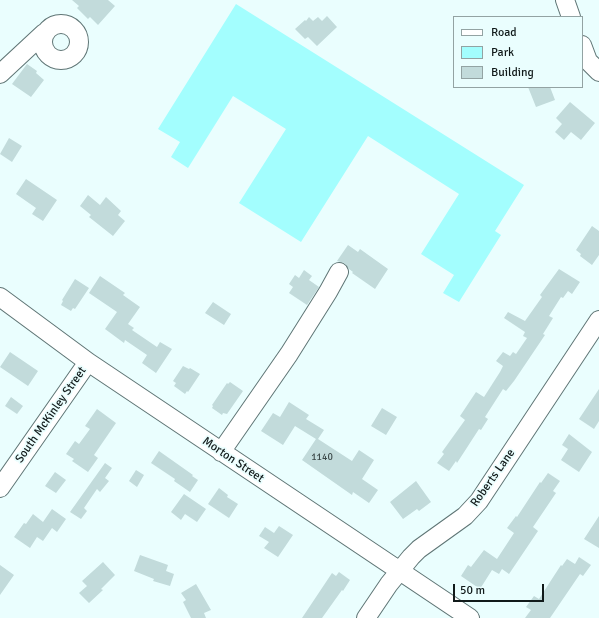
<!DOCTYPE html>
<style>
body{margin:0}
#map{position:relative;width:599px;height:618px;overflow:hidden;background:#eafefe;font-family:Signika,sans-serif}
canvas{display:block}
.legend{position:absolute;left:453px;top:16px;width:130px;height:72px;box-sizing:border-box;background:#eafefe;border:1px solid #93a3a3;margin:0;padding:5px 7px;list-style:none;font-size:12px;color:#111a1a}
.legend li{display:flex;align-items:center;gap:8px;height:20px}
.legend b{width:20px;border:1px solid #93a3a3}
.scale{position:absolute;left:453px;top:584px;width:91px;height:18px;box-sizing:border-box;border:2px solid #111a1a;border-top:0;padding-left:5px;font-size:12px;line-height:14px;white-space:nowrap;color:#111a1a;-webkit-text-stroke:3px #eafefe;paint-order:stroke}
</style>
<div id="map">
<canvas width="599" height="618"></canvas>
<ul class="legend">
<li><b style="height:5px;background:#fff"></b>Road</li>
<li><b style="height:11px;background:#a3fefe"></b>Park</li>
<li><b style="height:11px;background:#c2dbdb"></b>Building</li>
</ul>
<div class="scale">50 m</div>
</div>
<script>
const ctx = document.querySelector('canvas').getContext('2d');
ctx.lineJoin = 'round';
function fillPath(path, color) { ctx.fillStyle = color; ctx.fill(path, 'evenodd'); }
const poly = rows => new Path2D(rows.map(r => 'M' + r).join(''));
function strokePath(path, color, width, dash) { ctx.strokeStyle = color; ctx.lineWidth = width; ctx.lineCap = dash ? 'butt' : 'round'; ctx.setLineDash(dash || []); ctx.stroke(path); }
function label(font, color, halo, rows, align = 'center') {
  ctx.font = font + ' Signika,sans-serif'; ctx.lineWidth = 3.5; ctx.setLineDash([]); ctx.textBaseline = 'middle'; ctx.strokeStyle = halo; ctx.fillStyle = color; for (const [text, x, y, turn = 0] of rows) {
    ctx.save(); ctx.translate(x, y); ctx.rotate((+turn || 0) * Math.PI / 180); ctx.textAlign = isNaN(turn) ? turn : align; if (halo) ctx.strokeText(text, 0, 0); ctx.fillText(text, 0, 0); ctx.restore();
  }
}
fillPath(poly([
 [236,4,524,185,495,231,501,235,459,302,443,293,454,275,421,254,459,194,368,136,301,242,239,203,286,129,233,96,188,168,171,157,180,142,158,129]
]), '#a3fefe');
fillPath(poly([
 [72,0,108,0,115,6,98,25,90,17,88,19,77,8,79,6],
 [327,16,337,27,317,46,308,37,305,39,295,29,305,20,306,21,309,17,313,21,318,17,322,21],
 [27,64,37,71,36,73,44,80,31,97,12,84],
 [528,87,550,87,555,100,536,107],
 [570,102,595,123,581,140,571,132,564,140,555,132,562,124,556,118],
 [9,138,22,146,12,162,0,154],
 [26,179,57,200,43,221,32,214,36,208,16,194],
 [88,195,100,205,106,197,121,211,118,215,125,221,113,236,89,217,91,215,80,206],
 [592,226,599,231,599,255,592,265,580,256,581,254,576,250],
 [348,245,358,252,360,249,388,269,375,289,352,273,353,272,349,269,344,263,337,261],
 [559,269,580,282,572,294,568,291,563,298,561,297,549,316,553,318,543,334,545,335,514,381,506,391,503,389,485,417,488,419,481,430,479,429,457,463,456,461,449,471,437,463,444,454,442,452,465,420,460,416,476,392,484,397,500,372,503,366,496,361,503,352,510,356,513,352,516,354,527,338,523,336,525,332,504,318,508,312,525,321,542,297,540,295],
 [304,270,312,276,309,280,319,287,307,305,289,293,293,287,289,284,295,275,299,278],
 [100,276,125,293,123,295,140,307,128,324,134,328,132,330,157,347,160,342,172,349,156,373,142,363,147,355,125,340,124,343,105,329,117,312,89,293],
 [75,279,89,288,75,309,73,308,71,311,61,305,63,301,62,300],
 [213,302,231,314,224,325,205,313],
 [10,352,38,371,28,386,0,367],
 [183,366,189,369,190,368,200,374,188,392,187,391,185,394,174,386,176,383,173,381],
 [230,382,243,391,227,414,223,413,222,415,212,408,213,406,212,405,227,383,228,384],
 [599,389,599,421,594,429,579,419],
 [11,397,23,406,17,414,5,406],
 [289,402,309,415,306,419,324,430,318,439,352,461,359,450,374,460,362,479,378,490,369,503,353,492,352,495,302,460,316,439,295,426,283,445,261,431,273,413,280,417],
 [382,408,397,417,386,435,371,426],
 [97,409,116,423,94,455,98,458,88,472,72,461,74,459,66,454,75,441,79,444,90,429,85,426],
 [569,434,592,452,579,472,561,460,568,449,562,445],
 [159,451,193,475,192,476,198,480,190,492,174,481,175,479,151,463],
 [105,463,112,468,105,478,109,481,100,492,97,489,84,508,87,511,81,519,70,512],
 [136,470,144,475,137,487,129,481],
 [55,472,66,480,56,493,45,486],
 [548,473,560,481,553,491,556,493,533,527,538,531,509,574,502,569,499,574,492,570,480,589,461,576,468,565,471,567,484,550,497,559,514,533,507,528,516,516,517,517,540,482,541,483],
 [416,481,431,502,419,511,417,509,403,519,390,502],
 [219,488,228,495,227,497,238,504,229,518,208,504],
 [184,494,206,509,197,522,185,514,181,520,171,512],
 [52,509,66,519,57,532,52,528,43,541,37,537,30,548,14,537,24,523,26,524,33,514,43,522],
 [599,516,599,548,584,539],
 [279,526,293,535,278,557,264,548,269,542,259,536,265,527,274,533],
 [140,555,168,565,166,571,174,574,170,586,153,581,154,579,134,571],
 [579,557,591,565,583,576,580,574,550,618,525,618,531,610,526,607,534,596,539,599,561,565,562,566,567,559,575,564],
 [103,562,115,575,101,589,103,590,89,603,79,593,87,586,82,581],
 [0,565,14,575,0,595],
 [339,572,350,580,343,591,342,590,322,618,302,618,332,573,336,576],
 [196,584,211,610,204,613,206,618,191,618,183,602,186,600,181,593]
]), '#c2dbdb');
const minor = poly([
 [565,0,571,17],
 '43 42a18 18 0 1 1 36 0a18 18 0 1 1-36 0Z',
 [582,45,588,61,599,72],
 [0,74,44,33],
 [0,297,88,362,470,618],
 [221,452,289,354,328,292,339,272],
 [0,488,88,362],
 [366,618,389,584,411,557,419,549,465,516,479,501,599,320]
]);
strokePath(minor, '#5f7575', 20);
strokePath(minor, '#fff', 18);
label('10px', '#3d4a4a', null, [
 ["1140",322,457]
]);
label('12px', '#111a1a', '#eafefe', [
 ["South McKinley Street",51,415,-55],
 ["Morton Street",233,460,34],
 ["Roberts Lane",493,478,-55]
]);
</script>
